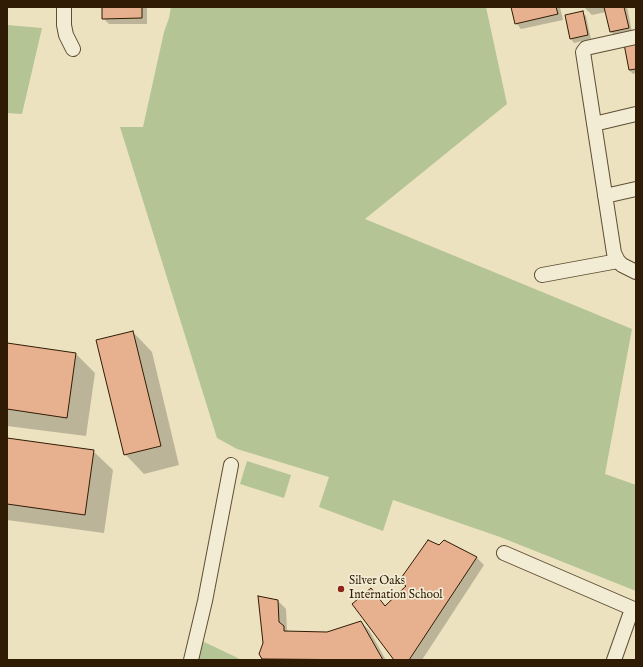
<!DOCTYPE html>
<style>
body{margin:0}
#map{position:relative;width:643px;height:667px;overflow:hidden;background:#ece2bf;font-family:"IM FELL English",serif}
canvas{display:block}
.frame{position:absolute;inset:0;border:8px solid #301c05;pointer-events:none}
</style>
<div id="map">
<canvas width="643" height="667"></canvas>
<div class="frame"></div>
</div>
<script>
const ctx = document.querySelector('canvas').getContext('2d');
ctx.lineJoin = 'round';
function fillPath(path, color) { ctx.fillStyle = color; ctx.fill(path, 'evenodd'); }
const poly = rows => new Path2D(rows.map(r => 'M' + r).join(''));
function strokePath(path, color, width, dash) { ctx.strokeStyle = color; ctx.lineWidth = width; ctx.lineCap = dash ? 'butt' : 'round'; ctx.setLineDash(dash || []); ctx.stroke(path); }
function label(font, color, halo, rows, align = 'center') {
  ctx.font = font + ' "IM FELL English",serif'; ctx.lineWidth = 3.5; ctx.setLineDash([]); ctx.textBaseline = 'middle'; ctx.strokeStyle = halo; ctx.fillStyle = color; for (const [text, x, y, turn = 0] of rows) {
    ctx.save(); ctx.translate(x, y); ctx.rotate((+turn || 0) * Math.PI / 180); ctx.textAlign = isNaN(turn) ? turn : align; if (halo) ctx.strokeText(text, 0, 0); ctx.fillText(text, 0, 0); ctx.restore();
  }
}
fillPath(poly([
 [171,7,486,7,507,104,365,219,632,329,605,474,636,485,636,591,500,537,393,500,383,531,319,507,329,477,237,449,217,438,120,127,143,127,164,32,169,18],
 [7,25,42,28,22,114,7,113],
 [247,461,291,475,284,498,240,484],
 [202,641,242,660,198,660]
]), '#b5c494');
fillPath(poly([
 [103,7,147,7,147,24,109,24,103,18],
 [512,7,560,7,563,20,521,29,516,23],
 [584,7,627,7,632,32,614,35,610,31,606,12,592,15],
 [582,12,586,16,591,39,574,43,571,39],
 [636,43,636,73,633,74,629,70],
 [133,332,152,352,179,465,144,474,125,454],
 [7,344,76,354,95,373,86,436,7,426],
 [7,439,93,451,113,470,104,533,7,520],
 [439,547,476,557,484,565,422,660,395,660,371,589,386,607,406,587,400,581],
 [278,601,286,609,287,630,289,632,327,633,361,622,369,630,386,660,264,660,262,658]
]), '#0003');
const building = poly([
 [102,7,142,7,142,18,102,19,102,7],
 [511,7,556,7,558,14,515,24,511,7],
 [604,7,624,7,629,28,610,32,604,7],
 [583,11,588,35,570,39,565,15,583,11],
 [636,42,636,69,629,70,624,44,636,42],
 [133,331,161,446,124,455,96,340,133,331],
 [7,343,76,353,67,418,7,409,7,343],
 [7,438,94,450,85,515,7,504,7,438],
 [428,540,439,545,444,540,477,557,409,660,394,660,352,604,371,588,385,606,406,586,399,581,428,540],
 [258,596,278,600,279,622,284,626,284,631,327,632,361,621,383,660,262,659,259,654,263,643,258,596]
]);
fillPath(building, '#e7b08e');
strokePath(building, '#301c05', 1);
const minor = poly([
 [64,7,64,25,66,35,73,49],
 [636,37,586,48,583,52,614,253,618,261,622,265,636,272],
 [594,124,636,114],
 [605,196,636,189],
 [542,275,618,261],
 [504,553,636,610],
 [191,660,205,601,231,465],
 [614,660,632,609]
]);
strokePath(minor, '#5f4e34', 16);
strokePath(minor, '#f3ecd5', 14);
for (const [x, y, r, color] of [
 [341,589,4,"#8f2418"]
]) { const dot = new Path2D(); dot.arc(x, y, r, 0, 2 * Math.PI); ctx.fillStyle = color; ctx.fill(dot); strokePath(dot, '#f3ecd5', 1.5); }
label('12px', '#301c05', '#f3ecd5', [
 ["Silver Oaks",349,582],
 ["Internation School",349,596]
], 'left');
</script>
